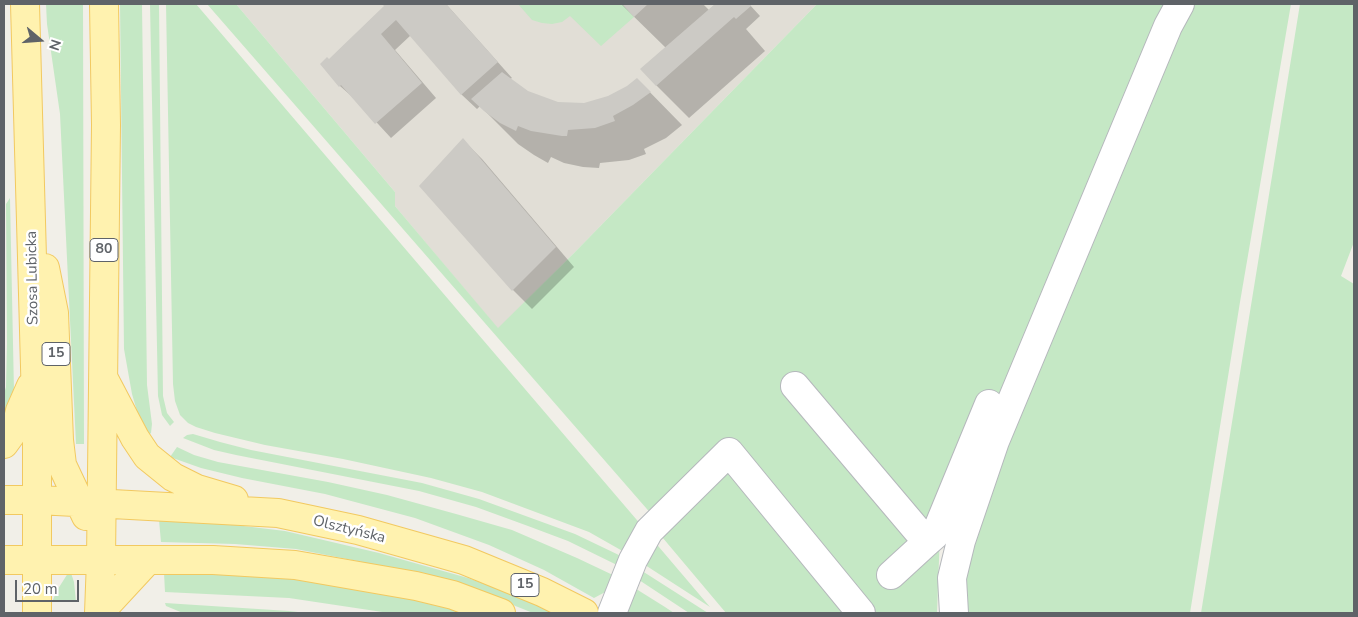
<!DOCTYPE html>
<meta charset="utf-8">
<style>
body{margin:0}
#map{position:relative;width:1358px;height:617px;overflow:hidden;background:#f1efe8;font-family:"Nunito Sans",sans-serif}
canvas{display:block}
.frame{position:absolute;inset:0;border:5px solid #5f6368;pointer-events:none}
.north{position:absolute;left:15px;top:15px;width:50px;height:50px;-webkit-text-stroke:4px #fff;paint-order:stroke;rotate:108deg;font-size:14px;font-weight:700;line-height:20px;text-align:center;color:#5f6368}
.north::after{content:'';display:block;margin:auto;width:18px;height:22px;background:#5f6368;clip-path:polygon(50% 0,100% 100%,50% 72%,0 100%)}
.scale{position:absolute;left:15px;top:580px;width:64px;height:22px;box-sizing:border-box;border:2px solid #5f6368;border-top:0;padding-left:6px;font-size:15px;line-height:18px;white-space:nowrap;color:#5f6368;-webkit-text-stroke:4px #fff;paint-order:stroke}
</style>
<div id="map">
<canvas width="1358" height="617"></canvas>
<div class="frame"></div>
<div class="north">N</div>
<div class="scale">20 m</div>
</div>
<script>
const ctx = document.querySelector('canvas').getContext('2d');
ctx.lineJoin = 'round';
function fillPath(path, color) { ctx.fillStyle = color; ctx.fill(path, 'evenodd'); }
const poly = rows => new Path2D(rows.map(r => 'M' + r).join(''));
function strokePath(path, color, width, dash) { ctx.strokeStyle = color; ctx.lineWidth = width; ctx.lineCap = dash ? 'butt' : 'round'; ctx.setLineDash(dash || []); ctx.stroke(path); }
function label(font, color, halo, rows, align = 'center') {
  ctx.font = font + ' "Nunito Sans",sans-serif'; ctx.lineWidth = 5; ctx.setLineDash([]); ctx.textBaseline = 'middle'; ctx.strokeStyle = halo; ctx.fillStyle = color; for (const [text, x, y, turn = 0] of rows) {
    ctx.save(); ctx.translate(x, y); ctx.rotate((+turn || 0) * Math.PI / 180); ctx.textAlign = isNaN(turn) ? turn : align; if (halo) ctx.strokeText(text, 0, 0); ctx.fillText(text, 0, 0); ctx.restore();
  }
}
fillPath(poly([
 [236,4,817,4,574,253,498,329,395,206,395,192]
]), '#e1ded6');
fillPath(poly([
 [46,4,83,4,84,444,76,444,60,114,47,24],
 [120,4,142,4,147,385,152,424,151,433,148,435,139,418,132,394,124,349],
 [150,4,159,4,163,396,167,413,174,422,170,426,162,415,158,396],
 [166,4,196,4,642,526,626,553,589,532,482,492,431,478,343,459,265,445,215,433,196,427,188,423,180,415,175,401,173,384],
 [207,4,236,4,395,192,395,206,498,328,574,253,817,4,1170,4,940,534,937,613,877,613,731,439,653,516],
 [518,4,622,4,634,17,601,46,570,16,562,22,552,24,542,23,532,20],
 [1186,4,1291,4,1240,302,1190,613,960,613,960,563],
 [1300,4,1354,4,1354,242,1341,276,1354,284,1354,613,1201,613],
 [10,198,14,392,4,427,4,394,6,387,7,344,6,204],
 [193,434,220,442,251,450,422,483,479,499,575,534,623,557,619,566,568,541,528,526,476,507,419,491,236,455,214,450,183,438,187,435],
 [177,447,194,455,218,462,328,482,387,495,456,514,512,530,577,558,615,576,609,590,594,598,544,570,489,545,415,518,325,494,242,478,201,468,170,457],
 [732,472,849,613,726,613,657,531,718,473],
 [159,520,227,524,285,531,379,553,468,578,526,599,553,613,533,613,523,609,465,586,372,564,296,549,235,544,161,542],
 [653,540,710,607,642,563],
 [639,569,708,613,689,613,636,578],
 [70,570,74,582,76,602,53,600,56,592],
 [254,572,414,597,462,613,389,613,289,598,165,592,164,573],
 [633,587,665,607,674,613,628,613,627,600],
 [165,603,289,611,307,613,183,613,166,606]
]), '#c5e8c5');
fillPath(poly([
 [384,4,446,4,512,78,510,79,527,92,558,103,584,104,609,97,627,87,637,79,682,125,666,138,644,149,646,154,629,160,600,163,599,168,583,167,564,163,551,157,548,163,534,155,518,144,480,106,477,109,462,95,411,35,395,50,436,98,391,138,356,100,340,86,321,64,329,60,385,6],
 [621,4,703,4,709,10,716,4,720,4,728,11,729,10,724,4,749,4,760,16,746,29,765,51,689,118,656,85,666,48],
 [463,140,482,159,574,267,532,309,513,290]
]), '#0003');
fillPath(poly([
 [382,4,446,4,498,62,461,95,396,20,381,34,422,83,375,124,341,85,339,87,320,64,327,57,329,59,384,6],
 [622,4,648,4,634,17],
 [715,4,749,4,751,6,736,19,734,17,656,86,640,69],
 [502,72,528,91,558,102,584,103,608,96,627,86,637,78,651,92,633,105,613,116,615,121,595,128,568,130,567,136,562,136,531,131,518,126,516,131,500,123,484,111,471,99],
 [463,138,556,247,512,291,419,186]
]), '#cccac5');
const minor = poly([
 [795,386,927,542,935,535,989,404],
 [891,575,927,542],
 [612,613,633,560,649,531,729,452,861,613],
 [954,613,952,578,961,541,995,441,1168,26,1180,4]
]);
const major = poly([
 [25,4,37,439,37,613],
 [45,268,54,313,59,440,62,465,86,516],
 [104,379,135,438,147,456,173,477,197,489,234,500],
 [4,444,12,433,17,423,20,411,31,386],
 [4,500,38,500,278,513,358,530,464,560,542,592,584,613],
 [4,560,213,560,295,565,416,586,453,595,501,613],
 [99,613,101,560,106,125,104,4],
 [99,613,148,560]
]);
strokePath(minor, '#b5b8bc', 30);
strokePath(major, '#f2c960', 30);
strokePath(minor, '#fff', 28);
strokePath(major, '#fff2af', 28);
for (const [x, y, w] of [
 [104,250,28],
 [56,354,28],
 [525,585,28]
]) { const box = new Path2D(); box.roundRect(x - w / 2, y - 11.5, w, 23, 4); ctx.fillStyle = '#fff'; ctx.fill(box); strokePath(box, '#5f6368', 1); }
label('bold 14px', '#5f6368', null, [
 ["80",104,250],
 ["15",56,354],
 ["15",525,585]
]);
label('15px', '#5f6368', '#fff', [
 ["Szosa Lubicka",33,278,-91],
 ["Olsztyńska",349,530,14]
]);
</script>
